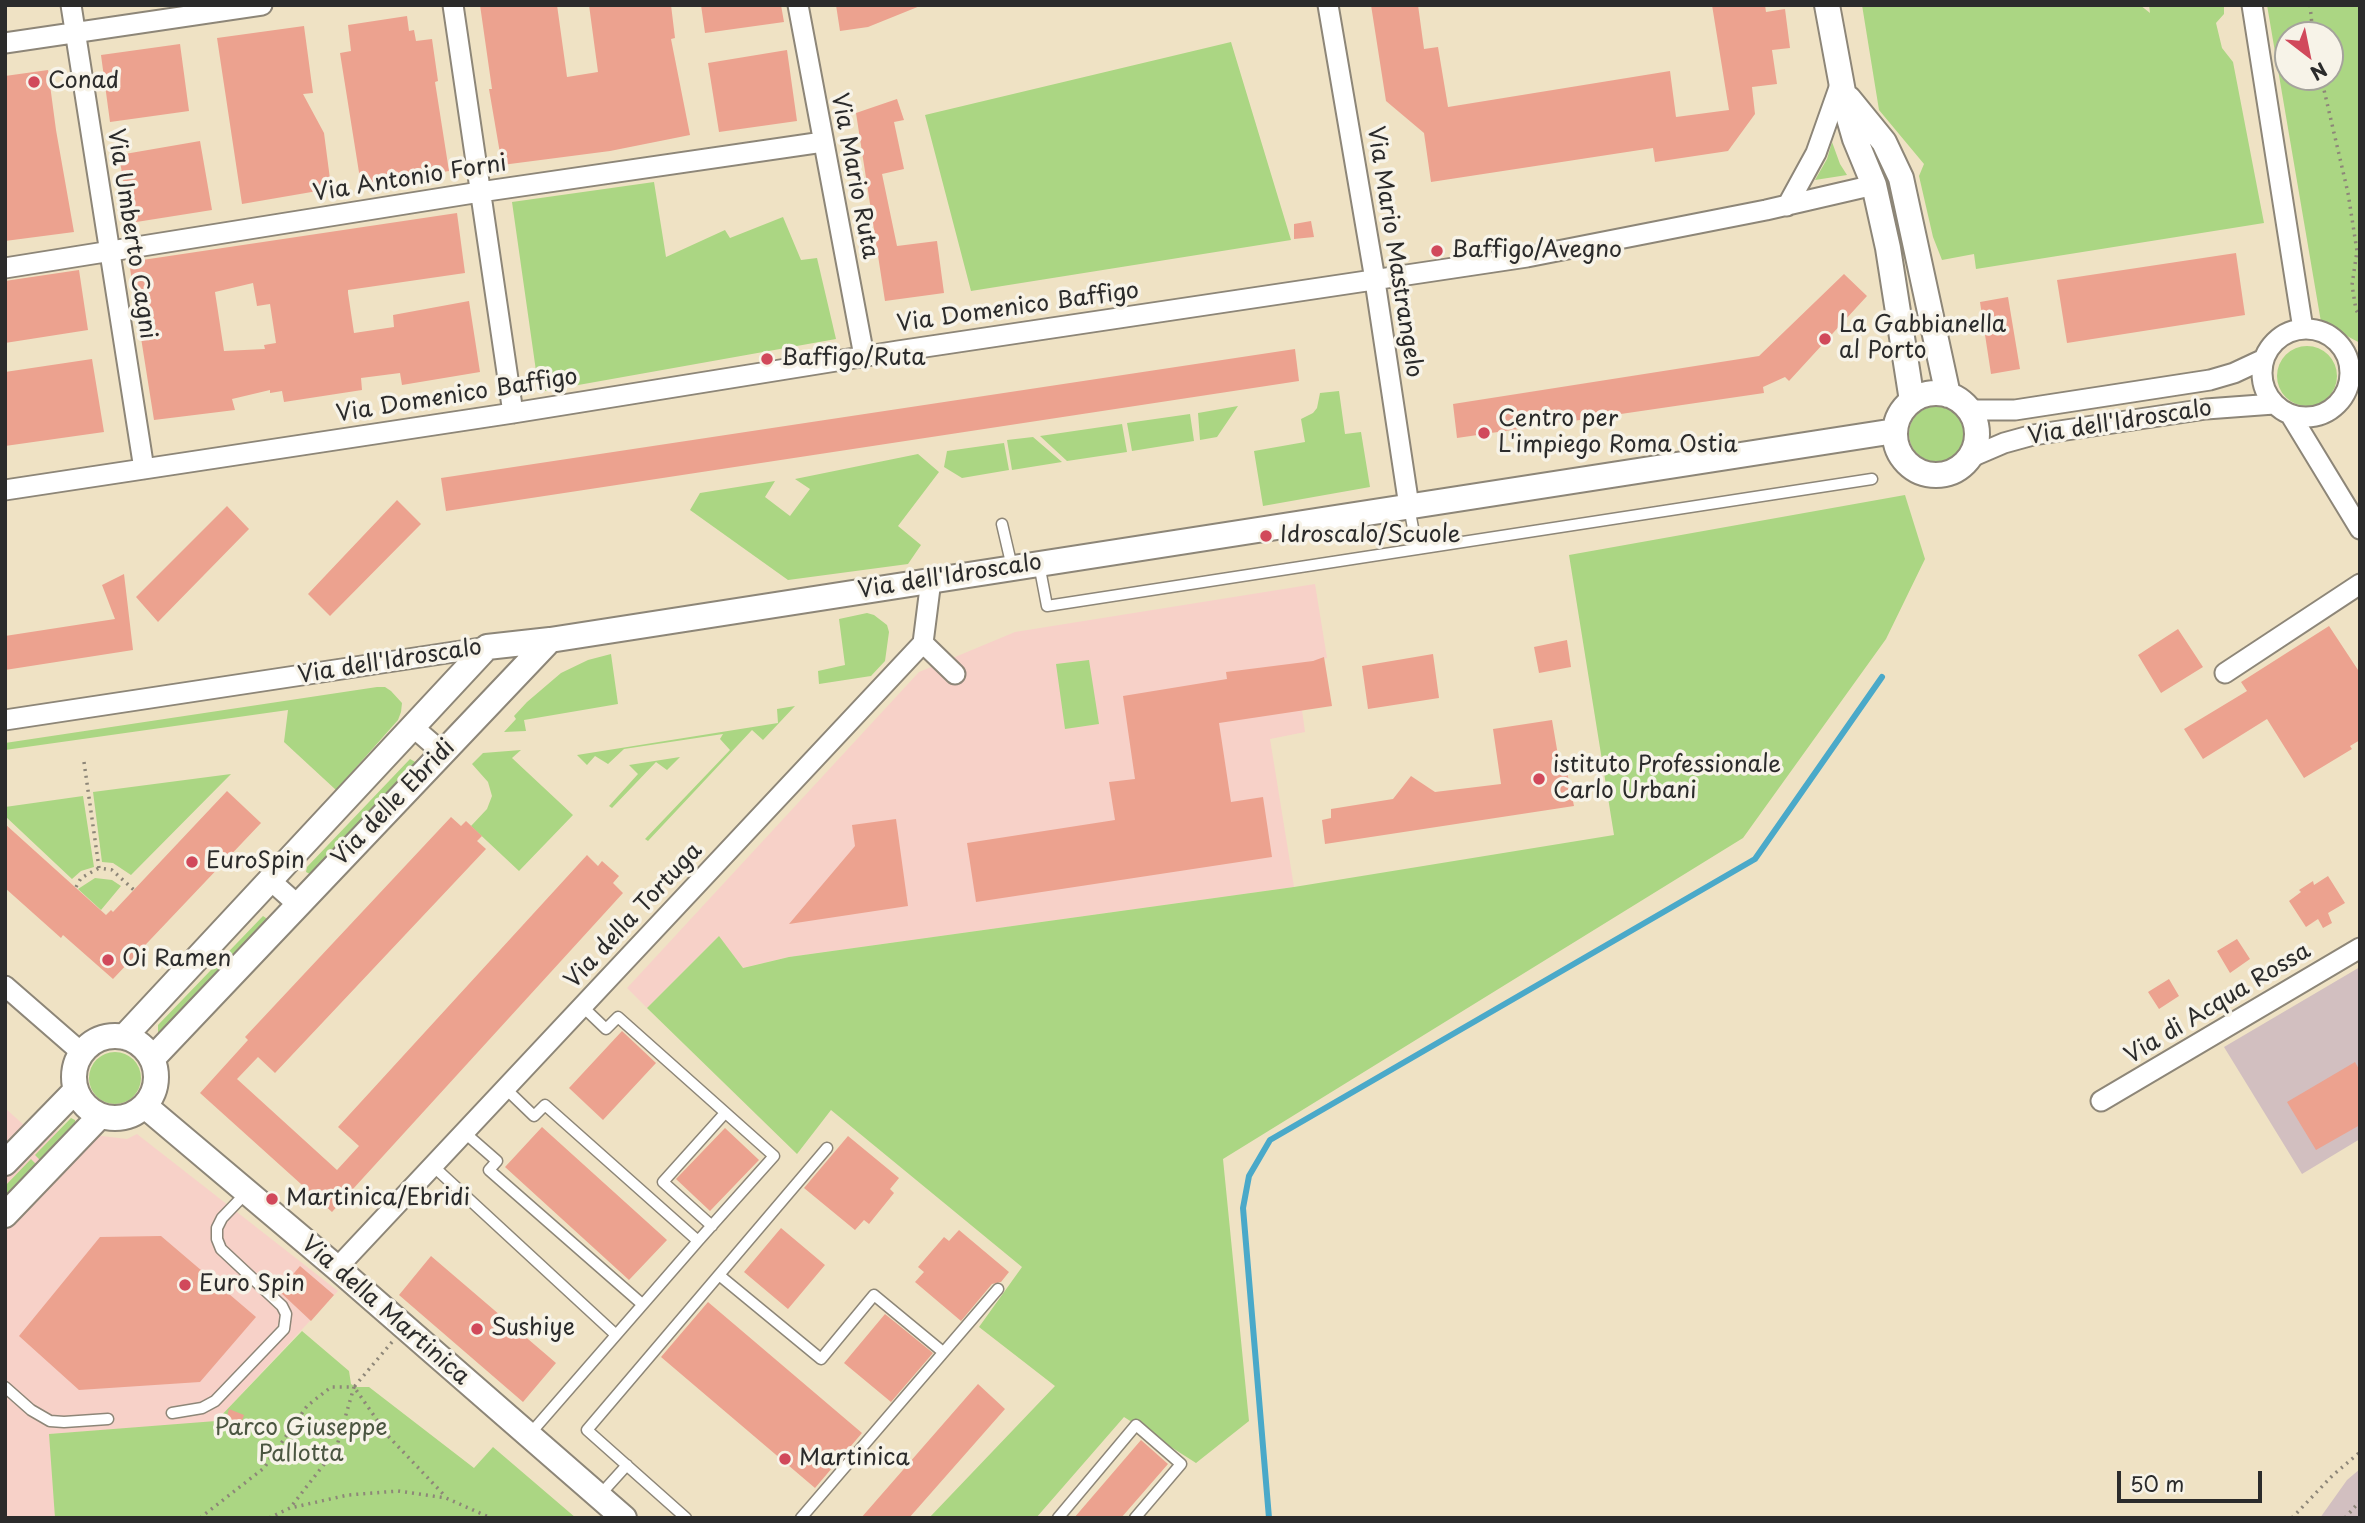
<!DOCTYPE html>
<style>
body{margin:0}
#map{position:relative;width:2365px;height:1523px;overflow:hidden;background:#efe2c4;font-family:"Playpen Sans",sans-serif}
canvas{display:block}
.frame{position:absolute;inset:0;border:7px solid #2b2b2b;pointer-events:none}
.north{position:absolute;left:2274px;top:21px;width:70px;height:70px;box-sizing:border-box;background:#f7f3e8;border:2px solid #a5a39c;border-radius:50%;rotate:148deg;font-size:19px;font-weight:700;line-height:28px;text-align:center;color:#2b2b2b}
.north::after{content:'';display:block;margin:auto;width:24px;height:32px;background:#d1495b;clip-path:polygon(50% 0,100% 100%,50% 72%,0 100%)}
.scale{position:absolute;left:2117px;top:1471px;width:145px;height:32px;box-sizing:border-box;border:4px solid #2b2b2b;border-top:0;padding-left:9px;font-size:21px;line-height:24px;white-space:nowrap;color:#2b2b2b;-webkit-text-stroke:5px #f7f3e8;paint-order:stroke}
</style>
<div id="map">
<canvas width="2365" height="1523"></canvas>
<div class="frame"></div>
<div class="north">N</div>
<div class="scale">50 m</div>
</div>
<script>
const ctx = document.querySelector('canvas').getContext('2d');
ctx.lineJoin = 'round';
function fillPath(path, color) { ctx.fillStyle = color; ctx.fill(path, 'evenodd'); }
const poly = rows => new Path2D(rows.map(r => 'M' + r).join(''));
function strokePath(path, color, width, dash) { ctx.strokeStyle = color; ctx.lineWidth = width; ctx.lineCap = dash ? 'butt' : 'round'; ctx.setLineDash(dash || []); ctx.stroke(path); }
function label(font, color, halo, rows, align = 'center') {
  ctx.font = font + ' "Playpen Sans",sans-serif'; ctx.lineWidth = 7; ctx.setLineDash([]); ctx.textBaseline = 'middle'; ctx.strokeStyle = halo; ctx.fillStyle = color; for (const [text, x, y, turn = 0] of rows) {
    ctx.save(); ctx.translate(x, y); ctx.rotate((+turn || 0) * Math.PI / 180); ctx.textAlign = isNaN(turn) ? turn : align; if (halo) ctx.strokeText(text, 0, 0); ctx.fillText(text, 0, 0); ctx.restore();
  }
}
fillPath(poly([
 [1315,584,1327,658,1313,661,1302,710,1305,732,1270,739,1294,887,789,957,743,968,719,936,647,1008,627,988,919,672,1015,632],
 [5,1108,26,1127,127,1139,137,1134,338,1291,215,1422,50,1434,55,1518,5,1518]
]), '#f7d1c8');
fillPath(poly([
 [2360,967,2360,1139,2302,1174,2224,1047],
 [2360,1469,2360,1518,2320,1518,2347,1480]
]), '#d2bfc0');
fillPath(poly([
 [1862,5,2140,5,2150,13,2149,5,2224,5,2224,14,2216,23,2222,48,2233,62,2264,223,1976,269,1974,254,1942,260,1933,237,1919,176,1924,164,1879,110],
 [2267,5,2360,5,2360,343,2321,322],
 [2288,35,2330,35,2330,77,2288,77],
 [1231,42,1291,240,971,291,925,115],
 [1832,142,1840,164,1847,175,1815,180,1827,159],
 [654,182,666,257,725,230,730,238,783,217,801,260,817,258,836,339,539,392,512,202],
 '2277 376a30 30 0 1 1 60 0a30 30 0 1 1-60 0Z',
 [1339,391,1345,434,1361,432,1370,487,1263,506,1254,451,1305,442,1301,419,1313,413,1317,408,1320,393],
 [1238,406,1217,437,1200,440,1198,413],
 '1909 434a28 28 0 1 1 56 0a28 28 0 1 1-56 0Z',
 [1190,414,1194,441,1132,451,1127,423],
 [1122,424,1127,452,1067,461,1040,436],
 [1033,437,1062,462,1012,470,1007,440],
 [1004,443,1009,470,962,478,944,467,947,451],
 [918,454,939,472,898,526,921,545,908,564,788,580,690,510,700,493,775,481,765,497,790,516,810,489,795,479],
 [1905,495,1925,559,1886,639,1743,838,1223,1159,1249,1421,1196,1463,1124,1417,1036,1518,929,1518,1055,1386,979,1327,1022,1267,831,1110,797,1154,647,1008,719,936,743,968,789,957,1294,887,1614,835,1569,555],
 [867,613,874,615,887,625,889,632,885,661,871,676,819,684,818,671,845,665,839,619],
 [611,654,618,704,524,720,526,731,504,732,516,719,514,716,527,702,561,673,588,660],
 [1089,660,1099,724,1065,729,1056,664],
 [377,687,385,687,391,691,402,703,401,712,398,720,336,790,284,742,288,710,5,750,5,743],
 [795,706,763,740,752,730,648,841,645,839,730,750,720,739,723,734,624,749,608,764,595,756,587,765,577,755,778,723,777,709],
 [521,750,512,758,573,815,519,871,471,826,487,809,492,796,488,782,472,764,483,753],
 [680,757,667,770,656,762,612,808,609,806,638,774,629,765],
 [410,759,417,763,312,875,306,872,307,867],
 [231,774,131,875,113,863,102,862,93,792],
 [83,796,94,867,81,871,72,879,5,816,5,807],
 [95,878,112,880,121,886,101,910,78,889],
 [263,916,269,920,159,1033,158,1032,158,1025],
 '89 1078a26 26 0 1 1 52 0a26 26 0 1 1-52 0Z',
 [71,1118,75,1120,76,1126,42,1162,35,1155],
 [31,1159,38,1166,5,1201,5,1186],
 [302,1331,349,1371,351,1384,356,1387,369,1387,474,1468,493,1447,576,1518,55,1518,49,1434,216,1421]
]), '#abd683');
strokePath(poly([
 [1269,1518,1243,1208,1249,1176,1270,1140,1755,859,1882,677]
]), '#4aa9c9', 6);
fillPath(poly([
 [480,5,557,5,567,77,598,72,589,5,671,5,675,38,671,39,690,135,610,151,502,165,489,89,492,89],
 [701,5,781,5,784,22,705,33],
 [836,5,920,5,920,6,868,27,840,31],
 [1371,5,1418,5,1424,49,1438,47,1448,107,1670,71,1676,117,1729,110,1712,5,1765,5,1766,12,1785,9,1790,48,1772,50,1777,84,1752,87,1755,114,1728,151,1655,162,1653,148,1431,182,1424,133,1386,101],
 [407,16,409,31,414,30,416,41,432,39,438,81,435,82,449,171,361,185,340,53,351,51,348,25],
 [304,26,313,93,303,94,324,133,330,179,329,189,242,204,217,38],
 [180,44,189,111,110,122,101,55],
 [787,50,797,121,719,132,708,63],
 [48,70,56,130,74,232,5,241,5,76],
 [897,99,904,120,894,122,904,169,882,174,897,246,937,241,944,293,885,301,856,113],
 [200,141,212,210,130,223,119,155],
 [457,213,465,273,348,290,348,293,354,333,394,327,393,315,469,301,480,372,402,385,400,373,361,378,362,390,284,402,282,391,270,393,270,390,232,399,235,410,154,420,129,262],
 [253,283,257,306,270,304,276,343,264,345,265,349,224,351,215,292],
 [1311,221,1314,237,1294,239,1294,224],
 [2236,253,2245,315,2067,343,2057,280],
 [79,270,88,330,5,343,5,281],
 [1844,274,1867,296,1789,381,1785,377,1763,387,1764,393,1457,438,1453,404,1759,356],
 [2008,297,2020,369,1991,374,1980,302],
 [1295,349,1299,381,446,511,441,478],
 [92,359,104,432,5,446,5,372],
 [397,500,421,524,330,616,308,594],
 [227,506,249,529,158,622,136,597],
 [124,574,133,650,5,670,5,636,115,619,102,585],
 [2329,626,2360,673,2360,740,2350,746,2352,749,2304,778,2267,719,2203,759,2184,729,2247,691,2241,682],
 [2178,629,2203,667,2161,693,2138,655],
 [1567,640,1571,667,1539,673,1534,647],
 [1433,654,1439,698,1368,709,1362,666],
 [1324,657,1332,706,1219,723,1231,802,1263,797,1272,857,976,902,967,843,1115,820,1109,782,1135,779,1123,696,1227,679,1226,672,1313,661],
 [1552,720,1561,773,1567,772,1574,806,1325,844,1322,820,1331,818,1331,809,1393,799,1411,776,1435,792,1501,784,1493,729],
 [227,791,261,823,113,979,63,935,61,938,5,888,5,824,106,915,111,910,113,912],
 [451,817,461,826,466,821,482,836,477,841,486,849,275,1073,258,1057,237,1079,337,1170,359,1146,338,1127,587,855,598,866,602,861,619,876,613,883,623,893,332,1212,200,1093,248,1040,245,1037],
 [896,819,908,906,789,924,855,846,852,825],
 [2328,876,2345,903,2328,913,2332,923,2323,928,2318,919,2306,927,2289,901,2301,892,2299,890,2313,881,2314,885],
 [2237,939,2250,959,2230,973,2217,951],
 [2169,979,2179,996,2159,1009,2148,992],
 [622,1031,656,1063,603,1120,569,1088],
 [2355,1062,2360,1071,2360,1125,2316,1150,2287,1102],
 [542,1127,667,1240,629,1280,505,1167],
 [725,1128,759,1160,710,1211,676,1179],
 [848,1136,899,1178,890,1189,894,1193,869,1224,864,1220,855,1230,804,1188],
 [781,1228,825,1265,788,1309,744,1272],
 [959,1230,1009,1272,1001,1282,992,1284,961,1321,915,1282,924,1272,918,1267,944,1237,949,1241],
 [161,1236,256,1317,200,1382,79,1390,19,1336,100,1237],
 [431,1256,556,1363,523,1402,399,1295],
 [300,1266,334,1295,311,1321,279,1291],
 [708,1302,862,1433,815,1488,661,1357],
 [885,1314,933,1353,891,1402,844,1363],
 [978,1384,1005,1409,909,1518,861,1518],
 [229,1409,244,1415,239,1429,225,1424],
 [1141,1440,1168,1464,1121,1518,1074,1518]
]), '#eca28f');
const service = poly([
 [1409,507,1417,549],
 [1002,524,1012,567],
 [1039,564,1047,606,1872,479],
 [583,1007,606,1029,618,1017,774,1156,698,1241],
 [506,1089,534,1116,545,1105,698,1241,529,1435],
 [465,1133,497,1161,489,1170,642,1304],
 [433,1166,615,1334],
 [712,1226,663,1182,725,1113],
 [719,1275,821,1359,874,1295,943,1352],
 [5,1387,31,1410,50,1421,64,1422,108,1419],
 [172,1413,202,1408,215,1401,284,1329,286,1314,282,1306,221,1249,217,1239,217,1228,222,1218,246,1193],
 [599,1496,627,1465],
 [686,1518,587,1430,827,1148],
 [801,1518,998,1289],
 [1058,1518,1136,1425,1181,1464,1135,1518]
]);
const minor = poly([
 [71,5,144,469],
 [453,5,513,413],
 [798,5,864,356],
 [1328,5,1373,268,1409,506],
 [2252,5,2303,329],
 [5,43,262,5],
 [1787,206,1816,153,1840,85],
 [5,268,480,192,823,142],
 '2262 373a44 44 0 1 1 88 0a44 44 0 1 1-88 0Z',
 [1969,410,2015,410,2210,380,2234,373,2264,359],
 [2290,414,2360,529],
 [1969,458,2004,443,2033,435,2206,409,2274,404],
 [5,490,513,413,898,351,1527,257,1766,210,1874,185],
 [923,643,955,674],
 [2225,673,2360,584],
 [5,720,487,647],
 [413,727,443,753],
 [270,880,298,905],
 [5,986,82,1053],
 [2101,1101,2360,948],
 [337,1268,923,643,931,580]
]);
const tertiary = poly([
 [1827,5,1846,108,1855,139,1874,185,1888,248,1912,401],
 [1849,99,1884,142,1901,178,1948,395],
 '1895 434a41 41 0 1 1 82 0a41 41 0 1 1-82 0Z',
 '74 1077a41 41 0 1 1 82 0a41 41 0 1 1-82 0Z',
 [124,1037,487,647,550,640,1895,431],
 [152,1059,550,640],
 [145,1106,337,1268,624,1518],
 [5,1163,76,1090],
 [5,1215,100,1116]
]);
strokePath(service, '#8d8678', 13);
strokePath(minor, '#8d8678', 23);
strokePath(tertiary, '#8d8678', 28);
strokePath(poly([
 [2310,5,2313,35],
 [2321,77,2348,193,2357,251,2352,285,2356,310,2360,316],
 [84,762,99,868,112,870,134,890],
 [76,887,81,878,99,868],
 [392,1342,354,1387,389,1437,446,1497],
 [200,1518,264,1468,307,1406,331,1387,354,1387,336,1449,290,1508],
 [269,1518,290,1508,348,1495,398,1491,446,1498,491,1518],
 [2292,1518,2332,1476,2360,1452],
 [2345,1518,2360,1501]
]), '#8d8678', 3.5, [2, 5]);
strokePath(service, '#fff', 10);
strokePath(minor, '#fff', 19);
strokePath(tertiary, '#fff', 24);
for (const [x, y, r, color] of [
 [34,82,7,"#d1495b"],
 [1437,251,7,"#d1495b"],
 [1825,339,7,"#d1495b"],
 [767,359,7,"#d1495b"],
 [1484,433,7,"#d1495b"],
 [1266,536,7,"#d1495b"],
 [1539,779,7,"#d1495b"],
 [192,862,7,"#d1495b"],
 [108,960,7,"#d1495b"],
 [272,1199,7,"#d1495b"],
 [185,1285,7,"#d1495b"],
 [477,1329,7,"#d1495b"],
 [785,1459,7,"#d1495b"]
]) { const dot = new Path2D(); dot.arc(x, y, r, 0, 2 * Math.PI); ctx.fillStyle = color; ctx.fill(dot); strokePath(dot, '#f7f3e8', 2.5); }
label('23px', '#2b2b2b', '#f7f3e8', [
 ["Conad",48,82],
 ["Baffigo/Avegno",1451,251],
 ["La Gabbianella",1839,326],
 ["al Porto",1839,352],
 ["Baffigo/Ruta",781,359],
 ["Centro per",1498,420],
 ["L'impiego Roma Ostia",1498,446],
 ["Idroscalo/Scuole",1280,536],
 ["istituto Professionale",1553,766],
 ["Carlo Urbani",1553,792],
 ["EuroSpin",206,862],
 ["Oi Ramen",122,960],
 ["Martinica/Ebridi",286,1199],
 ["Euro Spin",199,1285],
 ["Sushiye",491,1329],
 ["Martinica",799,1459]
], 'left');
label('23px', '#2b2b2b', '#f7f3e8', [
 ["Via Mario Ruta",854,176,79],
 ["Via Antonio Forni",410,179,-9],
 ["Via Umberto Cagni",131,234,81],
 ["Via Mario Mastrangelo",1394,252,81],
 ["Via Domenico Baffigo",1018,308,-8],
 ["Via Domenico Baffigo",457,396,-9],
 ["Via dell'Idroscalo",2120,423,-9],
 ["Via dell'Idroscalo",950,577,-9],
 ["Via dell'Idroscalo",390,662,-9],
 ["Via delle Ebridi",394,803,-46],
 ["Via della Tortuga",634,916,-47],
 ["Via di Acqua Rossa",2218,1004,-31],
 ["Via della Martinica",385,1311,41]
]);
label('23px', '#4b5641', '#f7f3e8', [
 ["Parco Giuseppe",301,1429],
 ["Pallotta",301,1455]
]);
</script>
